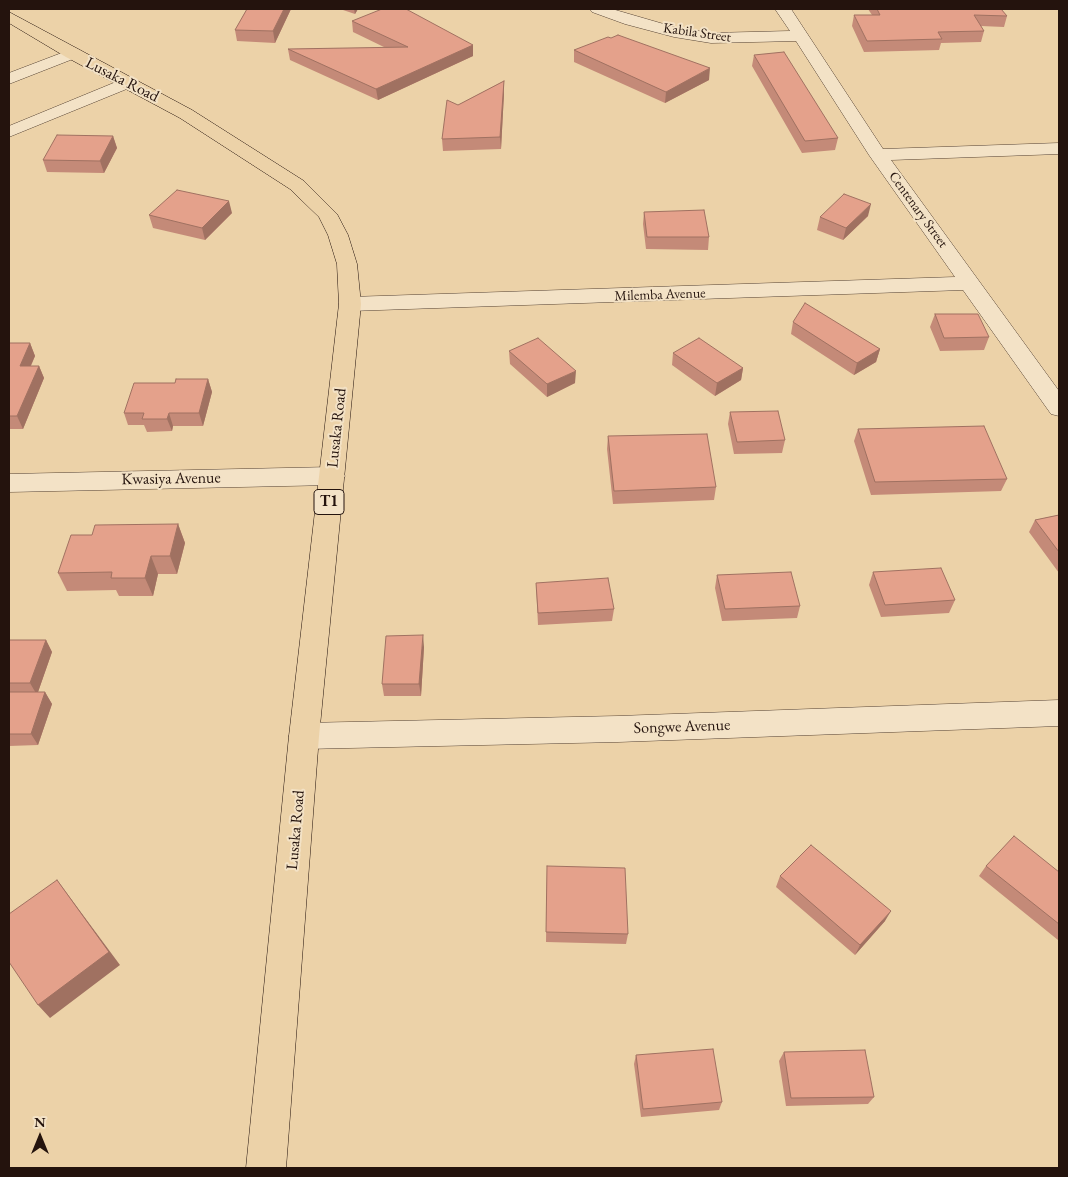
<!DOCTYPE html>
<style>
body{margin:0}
#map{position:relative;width:1068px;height:1177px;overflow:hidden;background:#ecd2a8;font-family:"EB Garamond",serif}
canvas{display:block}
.frame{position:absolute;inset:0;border:10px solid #24130d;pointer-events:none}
.north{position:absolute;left:15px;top:1112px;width:50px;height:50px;-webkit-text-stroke:4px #f3e2c6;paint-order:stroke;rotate:0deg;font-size:14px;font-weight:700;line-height:20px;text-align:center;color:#24130d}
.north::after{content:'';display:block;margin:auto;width:18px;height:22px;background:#24130d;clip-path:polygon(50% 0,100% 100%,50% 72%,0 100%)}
</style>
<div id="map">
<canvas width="1068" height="1177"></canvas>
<div class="frame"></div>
<div class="north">N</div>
</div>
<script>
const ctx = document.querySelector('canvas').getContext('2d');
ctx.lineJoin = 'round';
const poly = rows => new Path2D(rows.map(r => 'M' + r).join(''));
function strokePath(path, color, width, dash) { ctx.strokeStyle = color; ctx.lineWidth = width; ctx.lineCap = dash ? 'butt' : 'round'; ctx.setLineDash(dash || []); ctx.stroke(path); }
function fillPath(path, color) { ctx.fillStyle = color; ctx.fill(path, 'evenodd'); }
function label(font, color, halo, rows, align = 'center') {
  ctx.font = font + ' "EB Garamond",serif'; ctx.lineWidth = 4; ctx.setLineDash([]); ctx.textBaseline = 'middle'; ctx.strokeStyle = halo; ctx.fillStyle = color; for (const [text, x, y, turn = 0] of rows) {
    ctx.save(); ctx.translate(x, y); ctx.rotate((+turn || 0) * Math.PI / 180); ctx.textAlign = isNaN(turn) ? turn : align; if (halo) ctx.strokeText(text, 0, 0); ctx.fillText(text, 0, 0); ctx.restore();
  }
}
const street = poly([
 [590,9,612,9,674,27,711,33,790,31,775,9,791,9,883,149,1059,143,1059,154,891,160,1059,391,1059,416,1051,414,963,290,350,311,342,309,339,304,342,299,350,297,955,277,869,155,796,41,711,43,674,37,625,24,592,12,590,9],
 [72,49,78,51,80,54,78,57,9,84,9,73,72,49],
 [128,77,134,78,137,82,134,86,9,137,9,126,128,77],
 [332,467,341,470,345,476,341,482,332,485,9,492,9,474,332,467],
 [1059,700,1059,726,618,742,304,749,293,745,289,736,293,727,304,723,618,716,1059,700]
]);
const highway = poly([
 [9,12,192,110,304,181,337,214,348,235,357,264,361,304,319,736,286,1168,246,1168,289,736,339,304,337,264,328,235,319,217,290,189,180,118,66,57,9,23,9,12]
]);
strokePath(street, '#564334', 1);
strokePath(highway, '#24130d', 1);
fillPath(street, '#f3e2c6');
fillPath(highway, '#ecd2a8');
fillPath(poly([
 [247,9,291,9,275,43,237,41,235,30],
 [340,9,358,9,355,14],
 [868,9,1001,9,1007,16,1004,27,981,26,984,31,981,42,941,43,939,50,864,52,852,26,854,15,872,15],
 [352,21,473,45,473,56,378,100,290,60,288,49,386,48,353,32],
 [574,50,709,80,665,103,574,62],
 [754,55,838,138,835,150,802,153,752,66],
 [504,81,504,93,501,149,443,151,442,139,458,105],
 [113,136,117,148,104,173,47,172,43,160],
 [644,212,709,237,708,250,646,249,643,224],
 [232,213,205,240,153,228,149,215],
 [868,216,843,240,817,230,820,217],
 [935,314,989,337,984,350,940,351,930,327],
 [793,322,880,349,876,362,854,375,791,334],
 [9,343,30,343,35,356,31,366,39,366,44,378,23,429,9,429],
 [509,351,575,383,547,397,510,364],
 [673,353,743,368,741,380,715,396,672,365],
 [208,379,212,392,203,426,173,426,172,431,147,432,144,425,128,425,124,413],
 [730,412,785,440,782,453,734,454,728,424],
 [858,429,1007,479,1001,491,871,495,854,441],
 [608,436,716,487,714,500,613,504,607,449],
 [1059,515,1059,573,1029,532,1035,520],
 [178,524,185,543,177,574,158,574,153,596,119,596,116,590,67,591,58,573,92,535],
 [873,572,955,600,949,613,881,617,869,585],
 [717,575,800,606,797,618,722,621,715,588],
 [536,583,614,609,612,621,538,625],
 [9,640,46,640,52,652,38,692,45,692,52,704,38,745,9,746],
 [424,647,421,696,384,696,382,684],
 [547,866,628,934,626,944,546,942],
 [986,866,1059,872,1059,939,1058,940,979,876],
 [780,876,885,921,855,955,776,887],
 [784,1052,874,1097,868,1104,786,1106,779,1061],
 [636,1055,722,1102,719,1110,641,1117,634,1064]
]), '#c48a78');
fillPath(poly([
 [284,9,291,9,275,43,273,31],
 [354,9,358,9,355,14],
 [473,45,473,56,378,100,376,89],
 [710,68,709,80,665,103,666,92],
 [504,81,504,93,501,149,500,137],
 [113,136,117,148,104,173,100,161],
 [229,201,232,213,205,240,202,228],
 [871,204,868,216,843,240,846,228],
 [30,343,35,356,25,378,20,366],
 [880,349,876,362,854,375,857,363],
 [39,366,44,378,23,429,17,416],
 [743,368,741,380,715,396,717,383],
 [576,371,575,383,547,397,547,384],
 [208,379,212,392,203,426,199,413],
 [169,413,173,426,172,431,167,419],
 [178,524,185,543,177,574,170,556],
 [151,556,158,574,153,596,145,578],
 [423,635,424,647,421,696,419,684],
 [46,640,52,652,37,695,30,683],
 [45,692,52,704,38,745,31,734],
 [57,880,120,965,50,1018,38,1005],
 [891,911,885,921,855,955,860,945]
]), '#a07161');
const building = poly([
 [247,9,284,9,273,31,235,30,247,9],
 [382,9,406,9,473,45,376,89,288,49,408,47,352,21,382,9],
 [877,9,1001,9,1007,16,974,15,984,31,938,32,942,39,867,41,854,15,880,15,877,9],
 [618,35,710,68,666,92,574,50,608,37,611,38,618,35],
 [784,52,838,138,805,141,754,55,784,52],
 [504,81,500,137,442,139,447,100,458,105,504,81],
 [57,135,113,136,100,161,43,160,57,135],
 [177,190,229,201,202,228,149,215,177,190],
 [844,194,871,204,846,228,820,217,844,194],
 [704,210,709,237,647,237,644,212,704,210],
 [805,303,880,349,857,363,793,322,805,303],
 [935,314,978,314,989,337,944,338,935,314],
 [538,338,576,371,547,384,509,351,538,338],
 [699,338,743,368,717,383,673,353,699,338],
 [9,343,30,343,20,366,39,366,17,416,9,416,9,343],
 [176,379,208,379,199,413,169,413,167,419,142,419,144,413,124,413,134,383,175,383,176,379],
 [778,411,785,440,737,442,730,412,778,411],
 [984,426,1007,479,875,482,858,429,984,426],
 [707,434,716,487,614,491,608,436,707,434],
 [1059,515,1059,552,1035,520,1059,515],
 [178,524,170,556,151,556,145,578,111,578,112,572,58,573,71,535,92,535,95,525,178,524],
 [941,568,955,600,885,605,873,572,941,568],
 [791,572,800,606,725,609,717,575,791,572],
 [608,578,614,609,538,613,536,583,608,578],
 [423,635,419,684,382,684,386,636,423,635],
 [9,640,46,640,30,683,9,683,9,640],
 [9,692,45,692,31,734,9,734,9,692],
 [1014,836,1059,872,1059,924,986,866,1014,836],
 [811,845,891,911,860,945,780,876,811,845],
 [547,866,625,868,628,934,546,932,547,866],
 [57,880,109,952,38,1005,9,962,9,914,57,880],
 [713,1049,722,1102,643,1109,636,1055,713,1049],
 [865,1050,874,1097,791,1098,784,1052,865,1050]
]);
fillPath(building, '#e4a18b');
strokePath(building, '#a07161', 1);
label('14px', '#24130d', '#f3e2c6', [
 ["Kabila Street",697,33,8],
 ["Centenary Street",918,210,54],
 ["Milemba Avenue",660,295,-2]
]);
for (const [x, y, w] of [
 [329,502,30]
]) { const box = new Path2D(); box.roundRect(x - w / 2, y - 12.5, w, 25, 4); ctx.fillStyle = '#f3e2c6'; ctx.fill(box); strokePath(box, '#24130d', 1); }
label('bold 15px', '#24130d', null, [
 ["T1",329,502]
]);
label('16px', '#24130d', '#f3e2c6', [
 ["Lusaka Road",122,80,27],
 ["Lusaka Road",337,428,-84],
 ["Kwasiya Avenue",171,479,-1],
 ["Songwe Avenue",682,727,-2],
 ["Lusaka Road",296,830,-85]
]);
</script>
